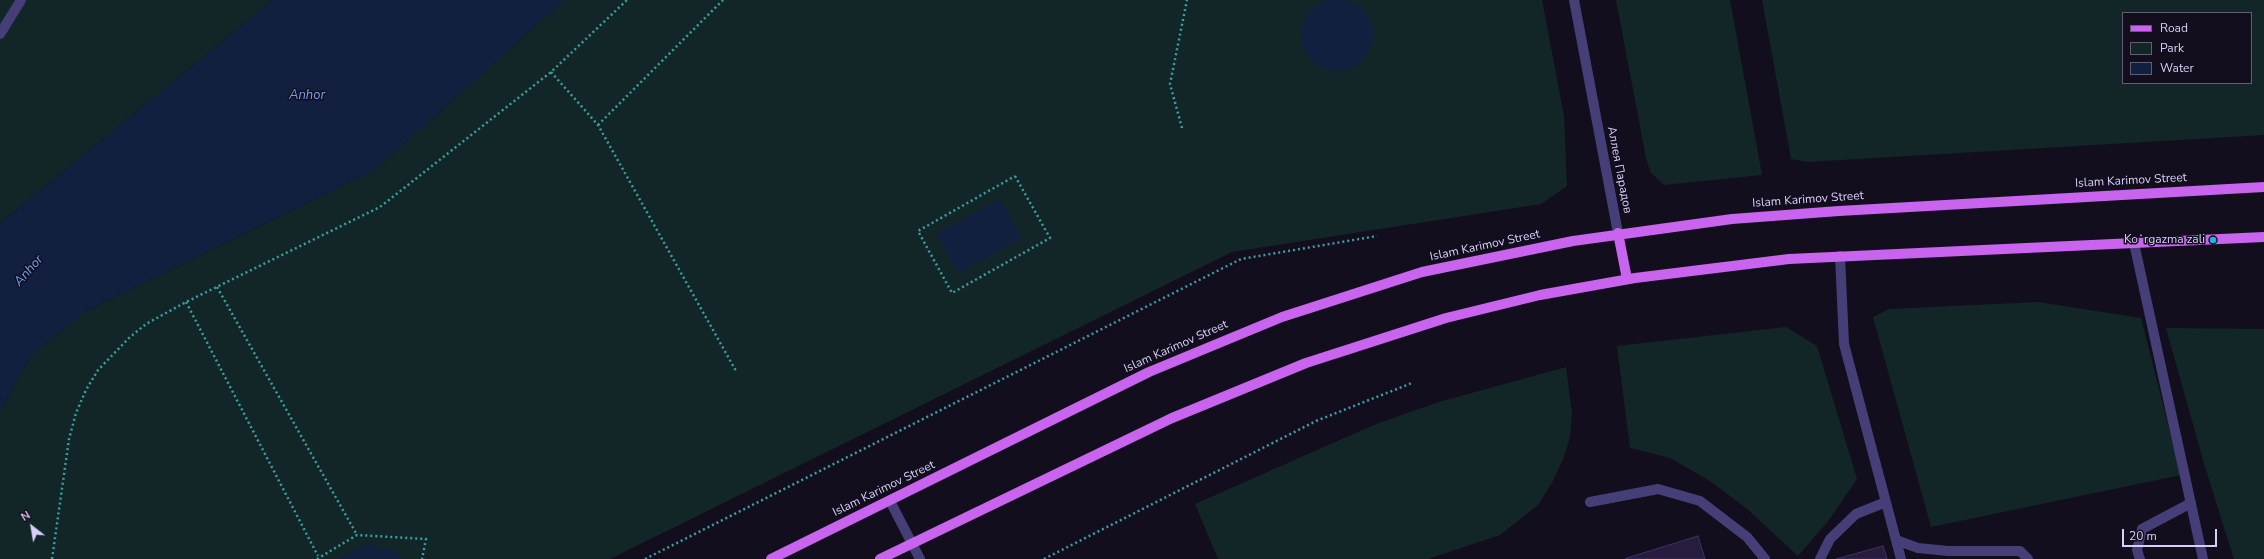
<!DOCTYPE html>
<meta charset="utf-8">
<style>
body{margin:0}
#map{position:relative;width:2264px;height:559px;overflow:hidden;background:#130e1e;font-family:"Nunito Sans",sans-serif}
canvas{display:block}
.legend{position:absolute;left:2122px;top:12px;width:130px;height:72px;box-sizing:border-box;background:#130e1e;border:1px solid #625c76;margin:0;padding:5px 7px;list-style:none;font-size:12px;color:#d9d0fa}
.legend li{display:flex;align-items:center;gap:8px;height:20px}
.legend b{width:20px;border:1px solid #625c76}
.north{position:absolute;left:12px;top:507px;width:40px;height:40px;-webkit-text-stroke:3px #130e1e;paint-order:stroke;rotate:329deg;font-size:11px;font-weight:700;line-height:16px;text-align:center;color:#d9d0fa}
.north::after{content:'';display:block;margin:auto;width:14px;height:18px;background:#d9d0fa;clip-path:polygon(50% 0,100% 100%,50% 72%,0 100%)}
.scale{position:absolute;left:2122px;top:529px;width:95px;height:18px;box-sizing:border-box;border:2px solid #d9d0fa;border-top:0;padding-left:5px;font-size:12px;line-height:14px;white-space:nowrap;color:#d9d0fa;-webkit-text-stroke:3px #130e1e;paint-order:stroke}
</style>
<div id="map">
<canvas width="2264" height="559"></canvas>
<ul class="legend">
<li><b style="height:5px;background:#c864ed"></b>Road</li>
<li><b style="height:11px;background:#122627"></b>Park</li>
<li><b style="height:11px;background:#121f3e"></b>Water</li>
</ul>
<div class="north">N</div>
<div class="scale">20 m</div>
</div>
<script>
const ctx = document.querySelector('canvas').getContext('2d');
ctx.lineJoin = 'round';
function fillPath(path, color) { ctx.fillStyle = color; ctx.fill(path, 'evenodd'); }
const poly = rows => new Path2D(rows.map(r => 'M' + r).join(''));
function strokePath(path, color, width, dash) { ctx.strokeStyle = color; ctx.lineWidth = width; ctx.lineCap = dash ? 'butt' : 'round'; ctx.setLineDash(dash || []); ctx.stroke(path); }
function label(font, color, halo, rows, align = 'center') {
  ctx.font = font + ' "Nunito Sans",sans-serif'; ctx.lineWidth = 3; ctx.setLineDash([]); ctx.textBaseline = 'middle'; ctx.strokeStyle = halo; ctx.fillStyle = color; for (const [text, x, y, turn = 0] of rows) {
    ctx.save(); ctx.translate(x, y); ctx.rotate((+turn || 0) * Math.PI / 180); ctx.textAlign = isNaN(turn) ? turn : align; if (halo) ctx.strokeText(text, 0, 0); ctx.fillText(text, 0, 0); ctx.restore();
  }
}
fillPath(poly([
 [0,0,273,0,0,223],
 [564,0,1542,0,1564,116,1567,186,1541,204,1232,252,610,559,0,559,0,411,30,357,84,312,375,170],
 [1616,0,1730,0,1762,175,1664,185,1651,173,1646,158],
 [1762,0,2264,0,2264,135,1807,162,1791,159],
 [2123,13,2251,13,2251,83,2123,83],
 [2038,302,2141,318,2181,475,1931,527,1873,317,1889,309],
 [1786,327,1817,346,1857,479,1829,520,1798,556,1746,508,1710,481,1670,458,1630,448,1617,346],
 [2166,328,2264,329,2264,559,2234,559,2205,467],
 [1566,367,1572,413,1570,437,1563,459,1552,483,1538,505,1500,535,1428,559,1218,559,1195,504,1376,424,1439,402]
]), '#122627');
fillPath(poly([
 '1301 35a36 36 0 1 1 72 0a36 36 0 1 1-72 0Z',
 [273,0,564,0,375,170,84,312,30,357,0,411,0,223],
 [1000,199,1022,238,958,273,936,234],
 [372,542,377,550,386,548,394,550,402,559,339,559]
]), '#121f3e');
const building = poly([
 [1698,536,1705,559,1625,559,1627,558,1698,536],
 [1883,546,1887,559,1836,559,1883,546]
]);
fillPath(building, '#261d3c');
strokePath(building, '#413166', 1);
strokePath(poly([
 [551,72,598,125,736,371],
 [598,125,723,0],
 [1182,128,1170,84,1187,0],
 [1015,176,1050,238,952,293,918,231,1015,176],
 [217,287,357,535],
 [186,302,318,556],
 [52,559,69,439,76,413,86,390,98,370,129,338,146,324,186,302,380,207,551,72,627,0],
 [317,559,357,535,426,539,422,559],
 [645,559,1241,259,1377,236],
 [1044,559,1316,421,1412,383]
]), '#3b9fa3', 2.5, [2, 3]);
strokePath(poly([
 [1574,0,1618,233],
 [0,34,21,0],
 [2134,243,2203,559],
 [1840,256,1844,344,1901,559],
 [890,501,920,559],
 [1590,502,1658,489,1700,501,1747,537,1765,559],
 [1896,540,1918,548,1948,551,2020,551,2028,559],
 [1820,559,1830,539,1856,514,1886,502],
 [2140,559,2137,550,2142,529,2191,503]
]), '#463f77', 10);
strokePath(poly([
 [1618,233,1627,279],
 [771,559,1149,372,1282,317,1422,272,1573,241,1732,219,1839,211,2264,187],
 [880,559,1172,418,1306,363,1446,318,1540,295,1635,278,1789,259,2264,237]
]), '#c864ed', 10);
for (const [x, y, r, color] of [
 [2213,240,4,"#19b6dd"]
]) { const dot = new Path2D(); dot.arc(x, y, r, 0, 2 * Math.PI); ctx.fillStyle = color; ctx.fill(dot); strokePath(dot, '#130e1e', 1.5); }
label('12px', '#d9d0fa', '#130e1e', [
 ["Аллея Парадов",1619,170,79],
 ["Islam Karimov Street",2131,181,-3],
 ["Islam Karimov Street",1808,200,-4],
 ["Islam Karimov Street",1485,246,-12],
 ["Islam Karimov Street",1176,347,-24],
 ["Islam Karimov Street",884,489,-26]
]);
label('12px', '#d9d0fa', '#130e1e', [
 ["Koʻrgazma zali",2205,240]
], 'right');
label('italic 13px', '#6aa4ee', '#130e1e', [
 ["Anhor",307,96],
 ["Anhor",29,271,-49]
]);
</script>
